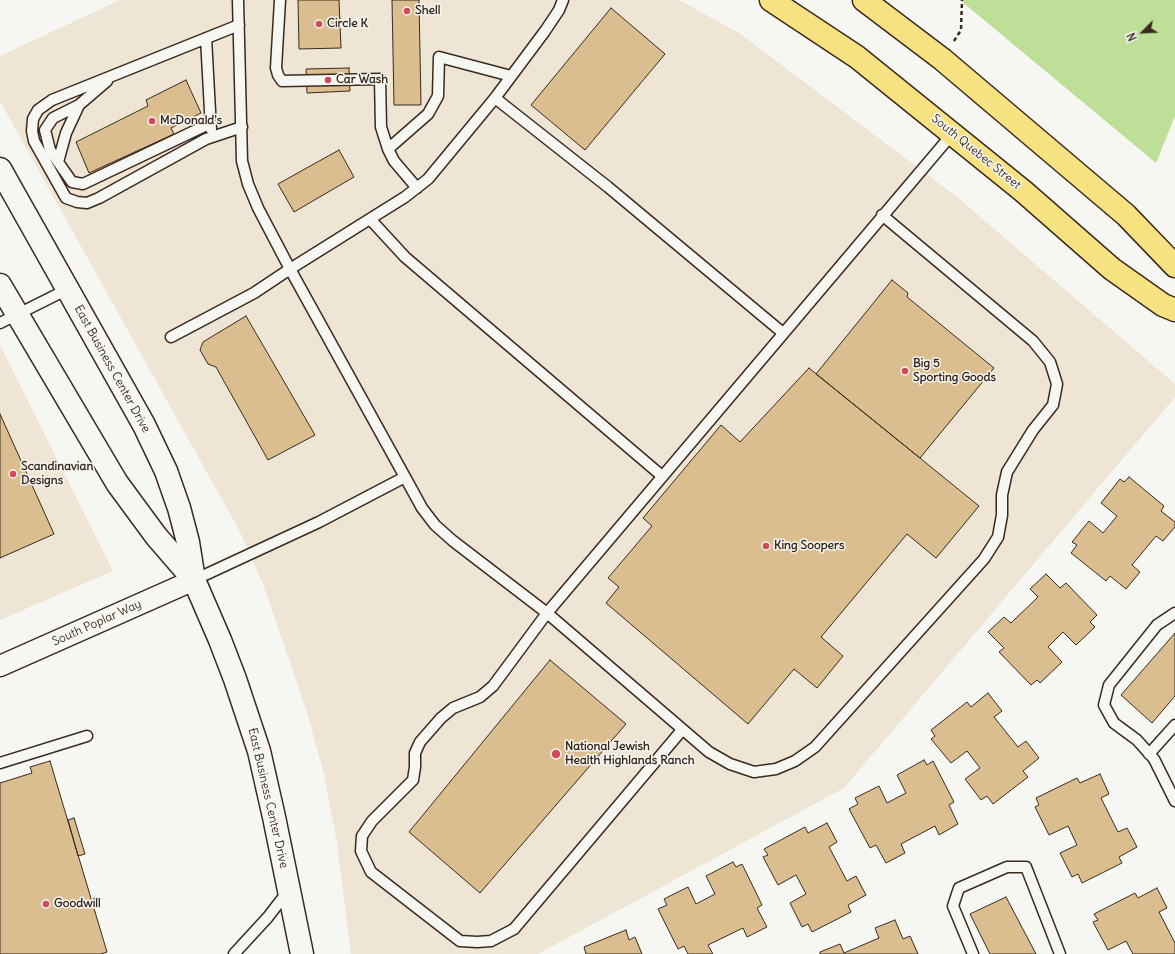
<!DOCTYPE html>
<style>
body{margin:0}
#map{position:relative;width:1175px;height:954px;overflow:hidden;background:#f6f6f2;font-family:Delius,sans-serif}
canvas{display:block}
.north{position:absolute;left:1123px;top:12px;width:40px;height:40px;-webkit-text-stroke:3px #f6f6f2;paint-order:stroke;rotate:246deg;font-size:11px;font-weight:700;line-height:16px;text-align:center;color:#3b2a1e}
.north::after{content:'';display:block;margin:auto;width:14px;height:18px;background:#3b2a1e;clip-path:polygon(50% 0,100% 100%,50% 72%,0 100%)}
</style>
<div id="map">
<canvas width="1175" height="954"></canvas>
<div class="north">N</div>
</div>
<script>
const ctx = document.querySelector('canvas').getContext('2d');
ctx.lineJoin = 'round';
function fillPath(path, color) { ctx.fillStyle = color; ctx.fill(path, 'evenodd'); }
const poly = rows => new Path2D(rows.map(r => 'M' + r).join(''));
function strokePath(path, color, width, dash) { ctx.strokeStyle = color; ctx.lineWidth = width; ctx.lineCap = dash ? 'butt' : 'round'; ctx.setLineDash(dash || []); ctx.stroke(path); }
function label(font, color, halo, rows, align = 'center') {
  ctx.font = font + ' Delius,sans-serif'; ctx.lineWidth = 3; ctx.setLineDash([]); ctx.textBaseline = 'middle'; ctx.strokeStyle = halo; ctx.fillStyle = color; for (const [text, x, y, turn = 0] of rows) {
    ctx.save(); ctx.translate(x, y); ctx.rotate((+turn || 0) * Math.PI / 180); ctx.textAlign = isNaN(turn) ? turn : align; if (halo) ctx.strokeText(text, 0, 0); ctx.fillText(text, 0, 0); ctx.restore();
  }
}
fillPath(poly([
 [120,0,679,0,739,33,957,197,1175,384,1175,397,844,788,538,954,351,954,337,843,324,774,306,709,263,584,239,530,0,101,0,56],
 [0,345,113,571,0,620]
]), '#eee5d4');
fillPath(poly([
 [960,0,1175,0,1175,116,1156,163]
]), '#bddf98');
const building = poly([
 [298,0,339,0,341,48,299,49,298,0],
 [392,0,419,0,421,105,394,105,392,0],
 [611,8,665,54,585,150,531,105,611,8],
 [349,68,350,91,307,93,306,69,349,68],
 [186,80,201,113,171,128,174,134,89,173,76,142,148,106,146,100,186,80],
 [339,150,354,177,294,212,278,184,339,150],
 [892,280,908,293,907,297,994,368,920,458,816,374,892,280],
 [246,316,315,435,268,460,216,367,208,364,200,350,203,342,246,316],
 [809,368,979,506,936,558,907,534,821,637,843,656,817,688,794,669,748,724,606,603,619,587,608,578,652,526,643,518,721,425,740,442,809,368],
 [0,414,54,534,0,558,0,414],
 [1129,477,1164,506,1161,511,1175,522,1175,527,1163,541,1156,536,1132,565,1140,572,1126,589,1110,576,1106,581,1071,553,1077,545,1072,542,1089,521,1103,533,1117,516,1101,503,1120,479,1124,482,1129,477],
 [1046,574,1060,588,1066,583,1097,615,1090,622,1095,627,1076,645,1063,632,1048,647,1062,662,1040,683,1037,680,1031,685,999,652,1004,648,988,632,1004,617,1011,623,1038,597,1030,589,1046,574],
 [1175,633,1175,696,1152,723,1121,695,1175,633],
 [550,660,626,724,480,893,409,832,550,660],
 [988,693,1002,711,994,717,1018,747,1026,741,1039,758,1023,771,1028,777,993,804,987,796,981,800,965,779,980,768,967,751,951,763,931,739,935,736,931,730,967,702,971,707,988,693],
 [924,760,927,765,933,761,954,802,949,805,958,824,939,835,935,826,901,844,905,853,886,863,876,845,870,848,849,809,858,804,855,798,879,786,887,803,906,793,897,775,924,760],
 [50,761,107,952,101,954,0,954,0,783,32,773,30,767,50,761],
 [1100,774,1109,794,1101,798,1118,832,1127,828,1137,847,1119,857,1122,863,1082,883,1078,874,1072,877,1060,853,1077,845,1068,826,1049,835,1035,807,1039,805,1036,798,1077,778,1080,783,1100,774],
 [74,818,85,854,78,856,68,820,74,818],
 [827,823,837,842,829,847,847,881,856,876,866,895,848,905,851,912,812,932,808,924,802,927,790,903,806,894,796,875,778,885,763,857,768,855,764,849,805,827,808,833,827,823],
 [733,862,736,867,742,864,762,905,757,908,767,927,747,937,743,928,708,945,713,954,688,954,684,946,678,949,658,909,667,905,664,899,688,887,696,904,715,894,706,876,733,862],
 [1157,888,1167,908,1159,912,1175,943,1175,954,1133,954,1126,941,1108,950,1093,922,1098,920,1094,914,1135,893,1138,898,1157,888],
 [1006,897,1036,954,990,954,970,914,1006,897],
 [895,920,903,939,910,936,918,954,820,954,820,952,840,944,844,953,879,938,875,928,895,920],
 [626,930,629,940,635,937,642,954,586,954,584,947,626,930]
]);
fillPath(building, '#dabe8f');
strokePath(building, '#3b2a1e', 1);
const lane = poly([
 [280,0,276,68,278,75,282,81,380,79,381,127,388,149,394,161,417,188],
 [239,25,52,100,38,110,33,119,32,131,34,141,66,198,77,202,87,203,99,198,206,139,242,127],
 [206,38,211,129],
 [107,81,79,105,66,133,58,162,72,182,83,184,211,123],
 [495,98,608,187,783,333],
 [388,149,428,114,438,96,439,57,511,76],
 [58,162,50,150,45,130,53,118,79,105],
 [370,219,405,257,662,476],
 [0,323,68,289],
 [171,337,254,293,290,269,405,197,428,179,495,98,545,31,559,10,563,0],
 [405,477,422,508,435,525,453,541,547,613,709,752,730,764,754,772,776,769,795,761,815,747,984,559,998,537,1002,515,1002,495,1007,472,1033,430,1053,405,1057,384,1050,362,1033,341,882,215],
 [194,580,319,522,405,477,290,269,258,208,248,184,242,161,238,0],
 [1175,613,1157,625,1109,685,1104,705,1114,723,1137,740,1154,759,1175,801],
 [682,730,514,929,491,941,477,942,460,941,371,872,361,851,362,836,372,821,413,780,415,767,415,753,420,742,441,718,453,708,480,697,493,686,547,613,953,133],
 [1149,754,1175,725],
 [0,763,87,736],
 [234,954,268,917,288,891],
 [973,954,953,906,959,888,1007,867,1026,867,1060,954]
]);
const street = poly([
 [0,666,194,580]
]);
const secondary = poly([
 [0,169,144,425,166,471,179,508,188,542,194,580,220,640,235,679,259,751,274,817,302,954],
 [0,285,117,483,156,536,194,580]
]);
const primary = poly([
 [771,0,857,57,1023,191,1112,269,1163,305,1175,310],
 [864,0,942,59,1126,215,1175,266]
]);
strokePath(lane, '#3b2a1e', 13);
strokePath(street, '#3b2a1e', 23);
strokePath(secondary, '#3b2a1e', 25);
strokePath(primary, '#3b2a1e', 25);
strokePath(poly([
 [954,41,961,30,962,0]
]), '#3b2a1e', 2.5, [4, 3]);
strokePath(lane, '#f6f6f2', 10);
strokePath(street, '#f6f6f2', 20);
strokePath(secondary, '#f6f6f2', 22);
strokePath(primary, '#f7e281', 22);
for (const [x, y, r, color] of [
 [407,11,4,"#d1495b"],
 [319,24,4,"#d1495b"],
 [328,80,4,"#d1495b"],
 [152,121,4,"#d1495b"],
 [905,371,4,"#d1495b"],
 [13,474,4,"#d1495b"],
 [766,546,4,"#d1495b"],
 [556,754,5,"#d1495b"],
 [46,904,4,"#d1495b"]
]) { const dot = new Path2D(); dot.arc(x, y, r, 0, 2 * Math.PI); ctx.fillStyle = color; ctx.fill(dot); strokePath(dot, '#f6f6f2', 1.5); }
label('bold 12px', '#3b2a1e', '#f6f6f2', [
 ["Shell",415,11],
 ["Circle K",327,24],
 ["Car Wash",336,80],
 ["McDonald's",160,121],
 ["Big 5",913,364],
 ["Sporting Goods",913,378],
 ["Scandinavian",21,467],
 ["Designs",21,481],
 ["King Soopers",774,546],
 ["National Jewish",565,747],
 ["Health Highlands Ranch",565,761],
 ["Goodwill",54,904]
], 'left');
label('12px', '#3b2a1e', '#f6f6f2', [
 ["South Quebec Street",976,152,39],
 ["East Business Center Drive",112,369,61],
 ["South Poplar Way",97,623,-24],
 ["East Business Center Drive",268,798,77]
]);
</script>
